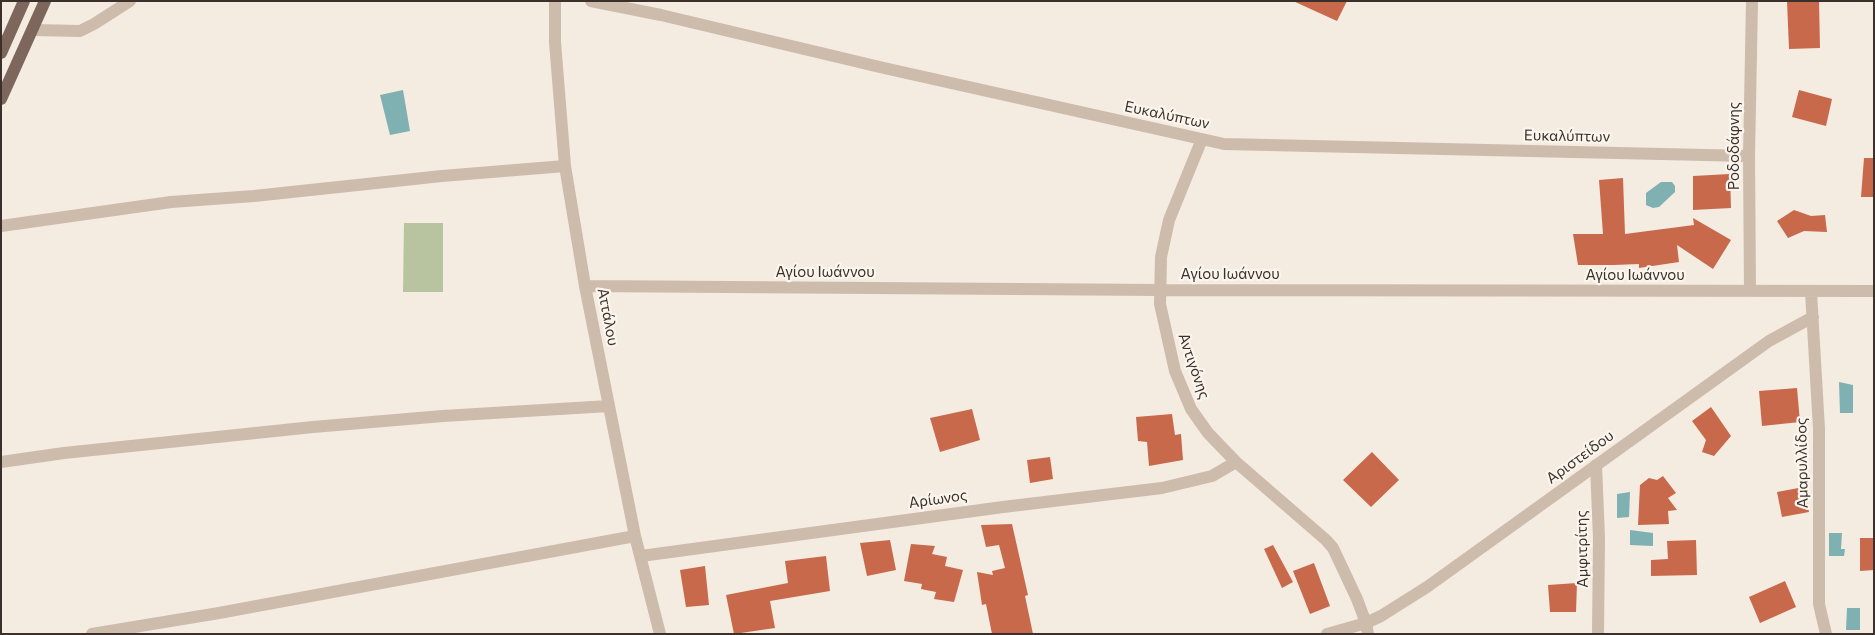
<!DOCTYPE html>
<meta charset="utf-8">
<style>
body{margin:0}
#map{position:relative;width:1875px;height:635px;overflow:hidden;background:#f4ebe1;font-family:Commissioner,sans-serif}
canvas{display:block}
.frame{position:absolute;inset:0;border:2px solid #3b302b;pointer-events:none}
</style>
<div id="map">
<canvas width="1875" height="635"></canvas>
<div class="frame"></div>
</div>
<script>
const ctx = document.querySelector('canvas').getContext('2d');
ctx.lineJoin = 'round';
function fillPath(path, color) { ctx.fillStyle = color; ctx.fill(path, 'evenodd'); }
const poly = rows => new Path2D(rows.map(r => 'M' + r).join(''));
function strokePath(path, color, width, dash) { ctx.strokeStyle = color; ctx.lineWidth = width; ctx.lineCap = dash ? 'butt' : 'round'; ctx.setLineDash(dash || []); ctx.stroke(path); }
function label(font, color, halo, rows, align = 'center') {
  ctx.font = font + ' Commissioner,sans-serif'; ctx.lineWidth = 4.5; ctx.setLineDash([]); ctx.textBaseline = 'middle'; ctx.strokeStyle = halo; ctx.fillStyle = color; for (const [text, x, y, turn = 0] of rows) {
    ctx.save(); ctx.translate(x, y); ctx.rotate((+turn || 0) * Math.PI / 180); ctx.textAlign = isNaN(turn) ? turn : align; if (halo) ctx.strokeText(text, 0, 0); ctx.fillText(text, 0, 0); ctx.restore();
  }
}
fillPath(poly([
 [404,223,443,223,443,292,403,292]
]), '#b8c4a0');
fillPath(poly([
 [403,90,410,131,390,135,380,95],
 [1661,182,1672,182,1675,186,1675,192,1659,207,1653,208,1646,205,1646,193],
 [1839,382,1853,385,1853,413,1840,413],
 [1630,492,1629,517,1617,518,1617,494],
 [1630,530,1653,533,1653,546,1630,545],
 [1829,533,1842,533,1841,549,1845,549,1844,556,1829,556],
 [1847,608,1860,608,1860,630,1846,630]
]), '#7fb0b2');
fillPath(poly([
 [1293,1,1347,1,1337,21],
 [1787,1,1819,1,1820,48,1789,49],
 [1799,90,1832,99,1826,126,1792,117],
 [1864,158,1874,158,1874,197,1861,197],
 [1730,174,1731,208,1693,210,1693,176],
 [1623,178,1625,234,1694,225,1693,218,1731,240,1713,269,1677,245,1679,262,1639,268,1639,264,1614,265,1578,265,1573,234,1603,234,1599,180],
 [1794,210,1811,216,1825,215,1827,232,1804,231,1788,238,1777,221],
 [1797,388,1800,422,1762,426,1759,391],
 [1711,407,1731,436,1714,456,1702,452,1706,440,1692,421],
 [972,409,980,440,940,452,930,418],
 [1172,414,1175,435,1181,434,1183,460,1149,466,1147,442,1138,441,1136,417],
 [1372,452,1399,480,1371,507,1343,480],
 [1050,457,1053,479,1030,483,1027,460],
 [1663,476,1676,493,1668,498,1677,510,1668,511,1669,524,1638,525,1640,485,1649,478,1657,480],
 [1804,487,1809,512,1782,517,1777,492],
 [1012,524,1028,595,1025,596,1033,634,992,634,986,604,982,605,977,572,993,575,992,571,1005,568,999,545,986,547,981,525],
 [1860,538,1874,538,1874,570,1860,571],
 [890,540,896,570,867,576,860,543],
 [1696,540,1697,575,1651,576,1651,560,1668,559,1667,541],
 [911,544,935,546,932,554,947,557,945,566,963,570,954,602,934,599,936,592,921,589,922,584,904,581],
 [1273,545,1293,582,1282,588,1264,549],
 [826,556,830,591,770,601,775,628,734,634,726,595,788,583,785,561],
 [1314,563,1330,606,1310,614,1293,571],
 [705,566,709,605,686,607,680,570],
 [1785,581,1796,607,1760,623,1749,597],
 [1577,583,1576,612,1550,612,1548,585]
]), '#c8694b');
strokePath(poly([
 [555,1,555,42,565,166,585,286,635,536,660,634],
 [591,1,661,15,884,68,1224,144,1749,156],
 [34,30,80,31,94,24,130,1],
 [1202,139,1169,220,1161,257,1160,304,1175,371,1191,409,1208,433,1236,462,1326,540,1333,548,1357,599,1366,623,1368,634],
 [1,226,171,202,254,196,442,176,565,166],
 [585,286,1159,290,1874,291],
 [1750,291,1749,156,1752,1],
 [1811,292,1819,429,1819,604,1826,634],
 [1,462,64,453,313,427,443,416,609,406],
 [1596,465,1599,538,1598,634],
 [641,556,1003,507,1162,488,1212,476,1236,462],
 [92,634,219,613,635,536],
 [1327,634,1366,623,1381,616,1427,587,1769,341,1813,317]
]), '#cdbbac', 12);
strokePath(poly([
 [1,53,24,1],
 [1,99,45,1]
]), '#7d675c', 12);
label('15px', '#3b302b', '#fbf5ee', [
 ["Ευκαλύπτων",1167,115,12],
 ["Ευκαλύπτων",1567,136,1],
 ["Ροδοδάφνης",1734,146,-90],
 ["Αγίου Ιωάννου",825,272],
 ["Αγίου Ιωάννου",1230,274],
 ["Αγίου Ιωάννου",1635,275],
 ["Αττάλου",608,317,79],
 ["Αντιγόνης",1194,366,71],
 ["Αριστείδου",1580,457,-36],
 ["Αμαρυλλίδος",1802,463,-91],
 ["Αρίωνος",938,499,-8],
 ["Αμφιτρίτης",1582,549,-91]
]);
</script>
